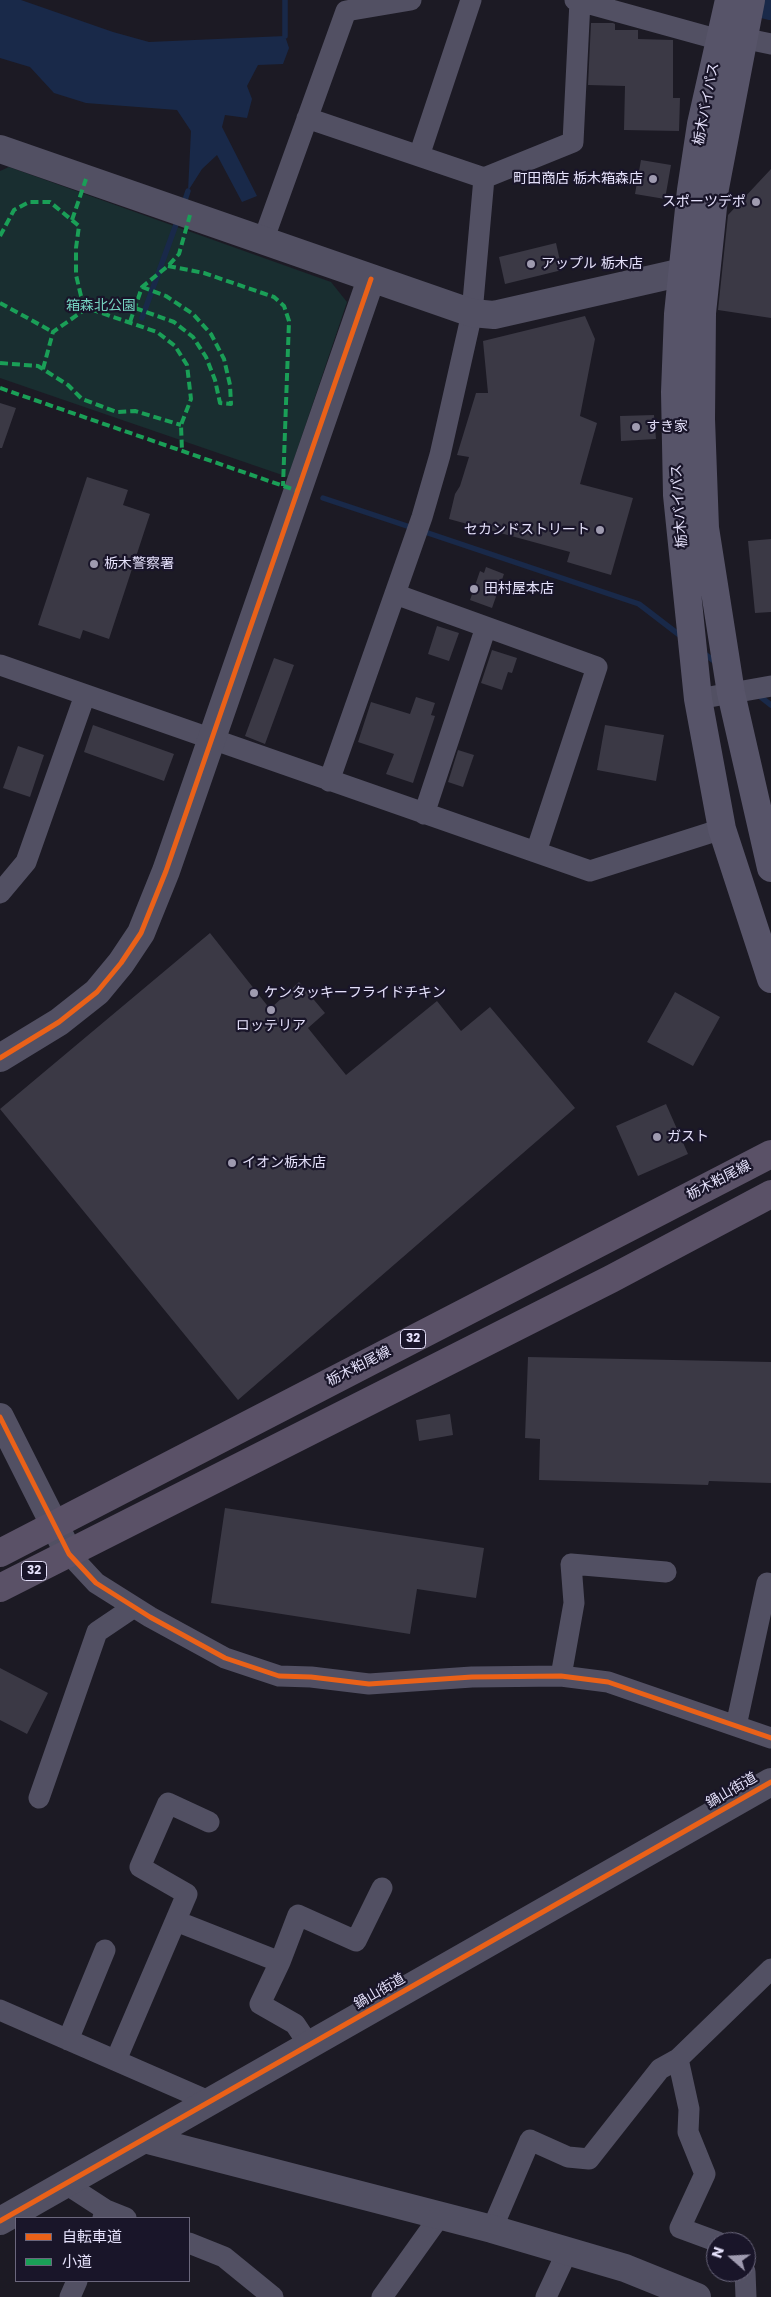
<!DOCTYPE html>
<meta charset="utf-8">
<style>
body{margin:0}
#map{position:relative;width:771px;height:2297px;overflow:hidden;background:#1c1a24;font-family:Poppins,"Noto Sans JP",sans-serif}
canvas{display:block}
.legend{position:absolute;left:15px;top:2217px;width:175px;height:65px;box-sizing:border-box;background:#191529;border:1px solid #6b677d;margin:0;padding:6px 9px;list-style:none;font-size:15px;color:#e5e1fb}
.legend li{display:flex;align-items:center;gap:10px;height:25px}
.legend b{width:25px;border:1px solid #6b677d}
.north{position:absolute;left:706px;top:2232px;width:50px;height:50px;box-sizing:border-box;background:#191529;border:1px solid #6b677d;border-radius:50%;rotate:289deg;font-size:14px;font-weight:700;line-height:20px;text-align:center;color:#e5e1fb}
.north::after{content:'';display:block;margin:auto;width:18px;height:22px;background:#9f9bb0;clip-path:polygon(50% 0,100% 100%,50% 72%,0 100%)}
</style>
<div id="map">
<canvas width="771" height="2297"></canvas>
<ul class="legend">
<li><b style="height:6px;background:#ea6118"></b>自転車道</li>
<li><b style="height:6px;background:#1a9f57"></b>小道</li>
</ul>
<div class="north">N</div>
</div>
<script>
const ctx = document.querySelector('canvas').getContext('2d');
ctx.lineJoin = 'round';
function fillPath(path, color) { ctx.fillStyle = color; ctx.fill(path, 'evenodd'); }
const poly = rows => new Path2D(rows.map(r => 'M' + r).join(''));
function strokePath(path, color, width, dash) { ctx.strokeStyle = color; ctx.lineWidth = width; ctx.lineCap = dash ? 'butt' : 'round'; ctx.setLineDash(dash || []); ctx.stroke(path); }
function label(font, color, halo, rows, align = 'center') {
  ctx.font = font + ' Poppins,"Noto Sans JP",sans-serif'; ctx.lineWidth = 4.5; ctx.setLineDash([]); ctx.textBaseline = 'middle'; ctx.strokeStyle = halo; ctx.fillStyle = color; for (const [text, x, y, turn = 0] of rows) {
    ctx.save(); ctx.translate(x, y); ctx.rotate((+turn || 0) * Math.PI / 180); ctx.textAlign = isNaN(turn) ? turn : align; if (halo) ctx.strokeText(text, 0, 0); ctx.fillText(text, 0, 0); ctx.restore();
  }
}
fillPath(poly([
 [9,167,331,282,347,302,288,477,0,378,0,171]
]), '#192e30');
fillPath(poly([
 [0,0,21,0,113,32,149,42,285,36,289,48,283,64,258,65,247,86,252,99,247,118,225,115,222,127,257,196,242,202,217,155,202,169,188,191,191,131,177,110,86,103,54,93,30,67,0,58]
]), '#192949');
strokePath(poly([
 [285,0,285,36],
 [183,206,188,191],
 [142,318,178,219],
 [323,498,413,528],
 [422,531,639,604,682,637],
 [702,652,718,664],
 [757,694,771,705]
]), '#192949', 5.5);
strokePath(poly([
 [759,0,771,3]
]), '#192949', 34);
fillPath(poly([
 [591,23,613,23,615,24,615,30,638,30,638,39,673,40,673,98,680,98,679,131,624,130,625,86,588,85],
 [641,160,671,165,665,199,635,194],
 [771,169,771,318,718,310,728,215],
 [556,243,562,270,505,284,499,257],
 [585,316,595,339,580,416,597,423,580,484,633,498,611,575,567,562,570,552,449,519,455,494,460,486,469,457,457,455,476,393,488,393,483,341],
 [0,403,16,408,2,448,0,448],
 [654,415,656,439,621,441,620,416],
 [87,477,128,490,123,505,150,514,109,639,83,630,80,639,38,625],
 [771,539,771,612,755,613,748,541],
 [486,567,504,574,492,608,470,600,480,571,484,573],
 [437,626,459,633,449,661,428,654],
 [492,650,517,658,512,673,508,672,502,690,481,683],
 [274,658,294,665,265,744,245,736],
 [416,697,435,703,431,715,435,716,413,783,386,774,394,754,358,742,371,702,410,714],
 [93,725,174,754,164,781,84,752],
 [605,725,664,735,656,781,597,770],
 [18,746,44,755,30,797,3,788],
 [458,750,474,755,463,787,448,782],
 [210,933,270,1009,299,982,325,1013,308,1028,346,1075,437,1001,461,1031,490,1007,575,1108,238,1400,0,1109],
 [675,992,720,1017,693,1066,647,1042],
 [666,1104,688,1154,638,1176,616,1126],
 [528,1357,771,1362,771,1483,709,1481,708,1485,539,1480,540,1439,525,1438],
 [450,1414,453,1435,419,1441,416,1420],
 [225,1508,484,1548,476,1598,417,1589,410,1634,211,1603],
 [0,1668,48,1693,27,1734,0,1720]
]), '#3b3945');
strokePath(poly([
 [575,0,720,40],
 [742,38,771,44],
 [307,118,484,178,573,142,580,1],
 [419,156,471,0],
 [263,241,346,11,411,0],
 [395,594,597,667,536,852],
 [0,665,590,871,722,829],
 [698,699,771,686],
 [329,781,422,517,440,455,472,313,484,178],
 [424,814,486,627],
 [0,893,26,862,85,695],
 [69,1554,96,1583,150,1617,225,1658,279,1676,311,1677,369,1684,472,1677,561,1676,608,1682,771,1738],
 [561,1676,574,1603,571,1564,666,1572],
 [736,1726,767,1583],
 [39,1798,97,1632,134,1607],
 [176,1921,280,1962,298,1915,356,1941,382,1888],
 [280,1962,260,2004,295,2024,309,2045],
 [0,2010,211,2102],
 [68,2040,105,1950],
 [116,2060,187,1894,140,1867,168,1803,209,1822],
 [66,2184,106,2210,103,2218],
 [106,2210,126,2218],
 [492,2229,530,2140,568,2157,589,2159,660,2069,678,2059],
 [718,2242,680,2228,705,2174,688,2132,689,2109,678,2059,771,1969],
 [189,2243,224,2257,273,2297],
 [745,2272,746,2297],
 [70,2297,77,2281],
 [382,2297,440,2216],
 [546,2297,567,2252]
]), '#525063', 21);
strokePath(poly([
 [0,149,472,313,494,315,683,272],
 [0,1058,59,1022,97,992,121,963,141,933,166,871,371,279],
 [0,1417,69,1554],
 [144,2139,492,2229,625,2268,697,2297],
 [0,2221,771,1782]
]), '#525063', 28);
strokePath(poly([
 [729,0,701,124,691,190,678,314,675,392,677,495,698,699,722,829,771,979],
 [751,0,715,188,702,313,701,419,705,528,731,693,771,868]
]), '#575469', 28);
strokePath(poly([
 [0,1553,771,1154],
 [0,1588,611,1279,771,1194]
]), '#5a5167', 28);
strokePath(poly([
 [72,220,86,179],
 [0,236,14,210,29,202,50,202,79,226,76,248,76,275,81,296,87,308],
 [168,266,204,273,274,297,284,306,289,321,283,486],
 [0,303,53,332],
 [135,308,174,322,193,337,206,357,215,380,220,403,231,404,230,385,224,359,211,334,193,314,166,296,142,287],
 [130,322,142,287,168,266,179,254,190,215],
 [0,363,38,366,68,385,82,399,117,412,135,411,181,425],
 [43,369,53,332,87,308,157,332,175,346,187,365,191,399,181,425,182,451],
 [0,388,298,491]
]), '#1a9f57', 4, [8, 4]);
strokePath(poly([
 [0,1058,59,1022,97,992,121,963,141,933,166,871,371,279],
 [0,1417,69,1554,96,1583,150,1617,225,1658,279,1676,311,1677,369,1684,472,1677,561,1676,608,1682,771,1738],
 [0,2221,771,1782]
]), '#ea6118', 5);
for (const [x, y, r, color] of [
 [653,179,5,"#9f9bb0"],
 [756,202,5,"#9f9bb0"],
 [531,264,5,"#9f9bb0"],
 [636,427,5,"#9f9bb0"],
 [600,530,5,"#9f9bb0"],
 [94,564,5,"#9f9bb0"],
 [474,589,5,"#9f9bb0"],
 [254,993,5,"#9f9bb0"],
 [271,1010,5,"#9f9bb0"],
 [657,1137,5,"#9f9bb0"],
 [232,1163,5,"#9f9bb0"]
]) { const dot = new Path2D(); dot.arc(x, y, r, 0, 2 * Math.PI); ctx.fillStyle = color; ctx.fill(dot); strokePath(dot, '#191529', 2); }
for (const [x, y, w] of [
 [413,1339,25],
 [34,1571,25]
]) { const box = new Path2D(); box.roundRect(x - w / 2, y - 9.5, w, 19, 4); ctx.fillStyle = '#191529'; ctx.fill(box); strokePath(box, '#e5e1fb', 1); }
label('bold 12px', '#e5e1fb', null, [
 ["32",413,1339],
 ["32",34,1571]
]);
label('14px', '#e5e1fb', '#191529', [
 ["栃木バイパス",707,104,-79],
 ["栃木バイパス",680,506,-94],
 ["栃木粕尾線",719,1181,-27],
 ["栃木粕尾線",359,1367,-27],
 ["鍋山街道",732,1791,-30],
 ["鍋山街道",380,1992,-30]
]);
label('14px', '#e5e1fb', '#191529', [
 ["町田商店 栃木箱森店",643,179,"right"],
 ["スポーツデポ",746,202,"right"],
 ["アップル 栃木店",541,264],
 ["すき家",646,427],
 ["セカンドストリート",590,530,"right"],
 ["栃木警察署",104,564],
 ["田村屋本店",484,589],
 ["ケンタッキーフライドチキン",264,993],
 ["ロッテリア",271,1026,"center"],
 ["ガスト",667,1137],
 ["イオン栃木店",242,1163]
], 'left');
label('14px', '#75d2c0', '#191529', [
 ["箱森北公園",101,306]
]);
</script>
